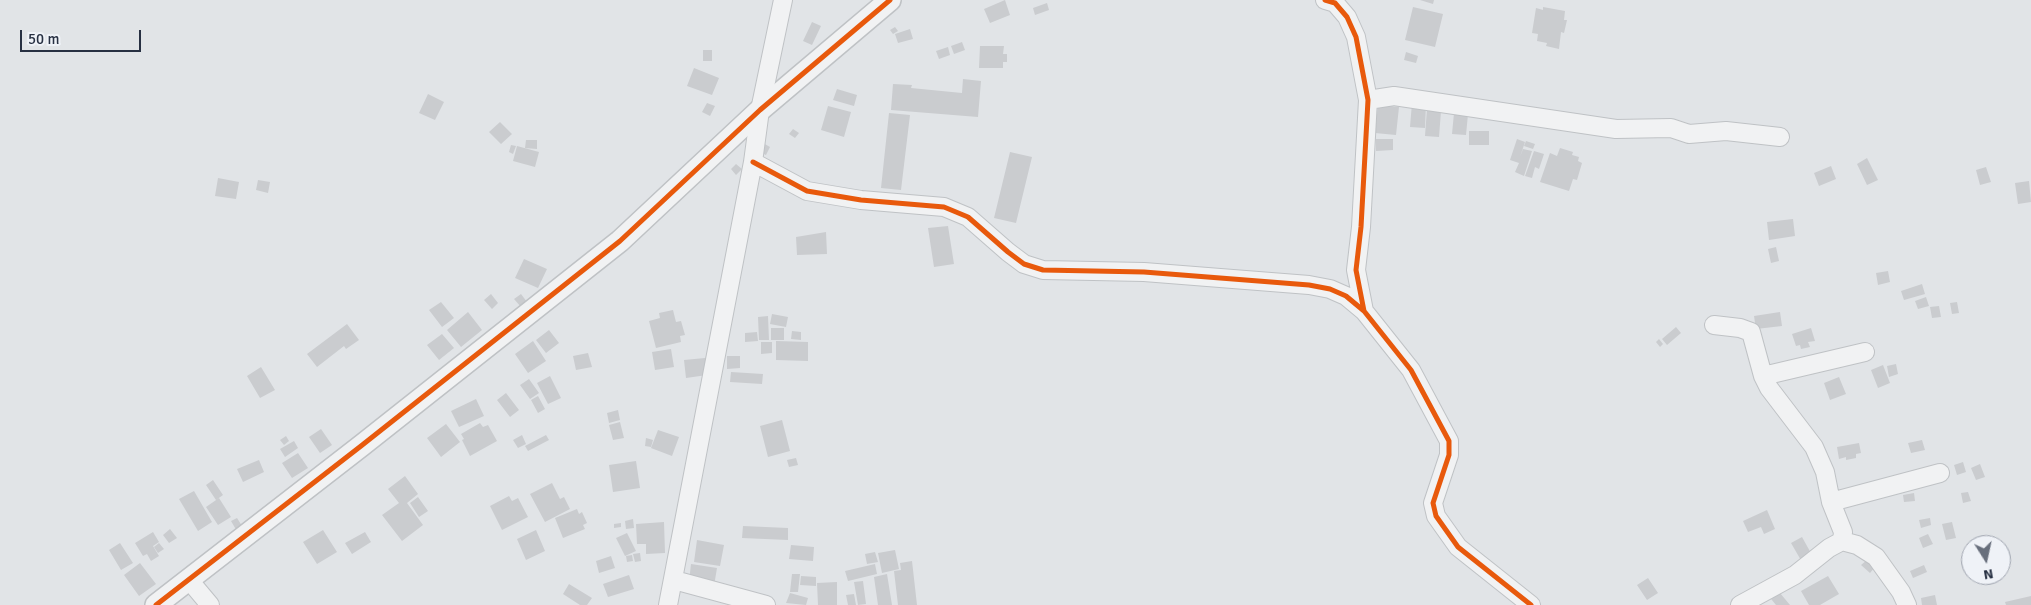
<!DOCTYPE html>
<style>
body{margin:0}
#map{position:relative;width:2031px;height:605px;overflow:hidden;background:#e1e4e7;font-family:Signika,sans-serif}
canvas{display:block}
.north{position:absolute;left:1961px;top:535px;width:50px;height:50px;box-sizing:border-box;background:#eff2f7;border:1px solid #9fa4af;border-radius:50%;rotate:170deg;font-size:14px;font-weight:700;line-height:20px;text-align:center;color:#273042}
.north::after{content:'';display:block;margin:auto;width:18px;height:22px;background:#686f7c;clip-path:polygon(50% 0,100% 100%,50% 72%,0 100%)}
.scale{position:absolute;left:20px;top:30px;width:121px;height:22px;box-sizing:border-box;border:2px solid #273042;border-top:0;padding-left:6px;font-size:15px;line-height:18px;white-space:nowrap;color:#273042;-webkit-text-stroke:4px #eff2f7;paint-order:stroke}
</style>
<div id="map">
<canvas width="2031" height="605"></canvas>
<div class="north">N</div>
<div class="scale">50 m</div>
</div>
<script>
const ctx = document.querySelector('canvas').getContext('2d');
ctx.lineJoin = 'round';
function fillPath(path, color) { ctx.fillStyle = color; ctx.fill(path, 'evenodd'); }
const poly = rows => new Path2D(rows.map(r => 'M' + r).join(''));
function strokePath(path, color, width, dash) { ctx.strokeStyle = color; ctx.lineWidth = width; ctx.lineCap = dash ? 'butt' : 'round'; ctx.setLineDash(dash || []); ctx.stroke(path); }
fillPath(poly([
 [1005,0,1010,15,990,23,984,9],
 [1420,0,1434,0,1433,4],
 [1047,3,1049,10,1035,15,1033,8],
 [1413,7,1443,14,1435,47,1405,40],
 [1543,7,1565,11,1564,20,1567,20,1564,33,1561,32,1559,49,1546,46,1547,43,1537,41,1538,34,1532,33,1536,8,1543,10],
 [812,22,821,26,812,45,803,41],
 [895,27,898,31,893,34,890,30],
 [910,29,913,39,898,43,895,34],
 [962,42,965,50,954,54,951,46],
 [980,46,1004,46,1003,54,1007,54,1007,62,1003,62,1003,68,979,68],
 [948,47,950,55,939,59,936,51],
 [703,50,712,50,712,61,703,61],
 [1406,52,1418,56,1416,63,1404,60],
 [694,68,719,78,712,95,687,86],
 [963,79,981,81,978,117,891,110,893,84,912,85,911,88,962,93],
 [837,89,857,95,854,106,833,100],
 [428,94,444,102,435,120,419,113],
 [707,103,715,106,710,116,702,112],
 [1412,103,1426,104,1425,128,1410,127],
 [1378,105,1399,107,1396,135,1375,133],
 [828,106,851,112,844,137,821,130],
 [1427,109,1441,111,1439,137,1425,136],
 [889,113,910,115,901,190,881,188],
 [1454,113,1468,114,1466,135,1452,134],
 [500,122,512,134,501,144,489,132],
 [793,129,799,133,795,138,789,134],
 [1469,131,1489,131,1489,145,1469,145],
 [1376,139,1393,139,1393,150,1376,151],
 [1517,139,1525,142,1520,157,1523,149,1532,151,1524,176,1515,172,1519,163,1510,160],
 [526,140,537,140,537,149,525,148],
 [1526,141,1535,144,1533,149,1524,146],
 [763,143,770,147,766,155,759,152],
 [511,145,516,146,513,154,509,152],
 [517,146,539,152,535,167,513,161],
 [1560,148,1573,152,1572,155,1579,157,1578,161,1582,163,1577,180,1573,179,1569,191,1540,182,1550,153,1557,156],
 [1534,151,1544,154,1539,169,1535,167,1532,178,1525,176],
 [1010,152,1032,157,1016,223,994,218],
 [1867,158,1878,180,1867,185,1857,164],
 [736,164,742,169,736,175,731,169],
 [1831,166,1836,179,1819,186,1814,173],
 [1986,167,1991,182,1980,185,1976,170],
 [218,178,239,182,236,199,215,196],
 [258,180,270,182,268,193,256,190],
 [2029,181,2031,202,2018,204,2015,183],
 [1793,219,1795,236,1769,240,1767,222],
 [948,226,954,264,934,267,928,228],
 [826,232,827,254,797,255,796,237],
 [1776,247,1779,261,1771,263,1768,249],
 [524,259,547,269,538,288,515,278],
 [1888,271,1890,282,1878,285,1876,273],
 [1922,284,1925,294,1904,300,1901,291],
 [491,294,498,303,492,309,484,300],
 [521,294,527,302,521,307,514,299],
 [1926,297,1929,306,1918,309,1915,301],
 [441,302,454,318,442,327,429,310],
 [1957,302,1959,313,1952,314,1950,303],
 [1939,306,1941,317,1932,318,1930,307],
 [673,310,676,322,681,321,685,335,680,336,681,342,656,348,649,321,660,318,659,313],
 [468,312,482,330,461,347,447,330],
 [1780,312,1782,326,1756,329,1754,316],
 [772,314,788,317,786,327,770,324],
 [768,316,769,340,759,340,758,317],
 [347,324,359,340,346,349,344,346,317,367,307,354],
 [1676,327,1681,333,1667,345,1662,339],
 [771,328,784,328,784,340,771,340],
 [1811,328,1815,341,1808,342,1810,347,1801,349,1800,345,1796,346,1792,334],
 [549,330,559,343,546,353,536,340],
 [792,331,801,332,801,340,791,339],
 [757,332,758,341,745,342,745,333],
 [442,334,454,348,439,360,427,345],
 [1659,339,1663,344,1660,347,1656,342],
 [533,341,546,361,528,373,515,354],
 [776,341,808,342,808,361,776,360],
 [761,342,772,342,772,353,761,354],
 [671,349,674,367,655,370,652,352],
 [588,353,592,367,576,370,573,356],
 [727,356,740,356,740,368,727,369],
 [705,358,707,375,686,378,684,360],
 [1896,364,1898,374,1889,377,1887,366],
 [1883,365,1890,383,1878,388,1871,370],
 [261,367,275,390,260,398,247,376],
 [731,372,763,374,762,384,730,382],
 [550,376,561,398,548,404,537,383],
 [1839,377,1846,394,1830,400,1824,383],
 [529,379,539,393,530,399,520,385],
 [506,393,519,410,510,417,497,400],
 [538,396,545,409,538,413,531,400],
 [476,399,484,416,459,427,451,411],
 [618,410,620,420,609,423,607,413],
 [782,420,790,451,768,457,760,426],
 [620,422,624,438,613,440,609,425],
 [480,423,483,427,488,425,497,441,470,456,462,440,464,439,461,434],
 [446,424,460,442,441,457,427,438],
 [321,429,332,445,320,453,309,437],
 [658,430,679,437,672,456,651,448],
 [522,435,526,444,518,448,513,440],
 [546,435,549,440,528,451,525,446],
 [286,436,289,441,284,445,280,440],
 [646,438,653,440,651,447,645,446],
 [1922,440,1925,450,1911,453,1908,443],
 [294,441,298,448,285,457,280,449],
 [1859,443,1861,453,1856,454,1856,458,1846,460,1846,457,1839,459,1837,447],
 [298,453,308,468,292,478,282,463],
 [796,458,798,465,789,467,787,460],
 [259,460,264,472,243,482,237,469],
 [636,461,640,488,613,492,609,465],
 [1963,462,1966,472,1957,475,1954,465],
 [1980,464,1985,477,1976,480,1971,468],
 [405,476,418,494,407,503,423,525,402,541,382,515,399,503,388,489],
 [213,480,223,495,216,500,206,485],
 [552,483,560,499,564,497,570,509,545,522,530,494],
 [194,491,212,522,198,531,179,499],
 [1968,492,1971,501,1963,503,1961,493],
 [1914,493,1915,501,1904,502,1903,495],
 [509,496,512,501,518,498,528,517,502,530,490,506],
 [418,497,428,511,419,517,410,503],
 [219,498,231,517,218,525,206,507],
 [577,509,579,514,582,512,587,523,583,525,585,529,563,538,555,518],
 [1767,510,1775,529,1764,534,1761,527,1748,532,1743,521],
 [237,518,244,529,238,533,231,521],
 [1930,518,1931,525,1921,528,1919,520],
 [633,519,634,528,626,529,625,521],
 [664,522,665,553,646,554,646,544,637,544,636,524],
 [1952,522,1956,538,1946,540,1942,524],
 [621,523,621,527,614,528,614,524],
 [743,526,788,528,788,540,742,538],
 [170,529,177,538,169,543,163,535],
 [323,530,337,552,317,564,303,542],
 [536,530,545,551,526,560,517,539],
 [153,532,159,542,153,546,159,556,151,561,147,554,143,556,135,543],
 [365,532,371,542,352,554,345,543],
 [627,533,636,551,625,556,616,538],
 [1928,534,1933,544,1923,548,1919,538],
 [1802,537,1812,555,1802,562,1791,543],
 [697,540,724,545,720,566,694,562],
 [120,543,133,563,121,570,109,550],
 [159,543,164,549,158,553,154,547],
 [791,545,814,547,813,561,789,559],
 [895,550,899,569,882,573,878,553],
 [875,552,878,562,867,564,865,554],
 [640,553,641,561,635,562,633,554],
 [632,555,633,561,627,562,626,556],
 [611,556,615,568,599,573,596,561],
 [1867,560,1875,567,1870,573,1861,565],
 [912,561,917,605,898,605,894,571,901,570,900,563],
 [140,563,156,584,139,596,124,575],
 [691,564,717,568,714,586,689,582],
 [875,564,877,574,848,581,845,571],
 [1924,565,1927,572,1913,578,1910,571],
 [792,574,800,574,798,592,790,592],
 [887,574,892,605,878,605,874,577],
 [629,575,634,589,608,597,603,584],
 [801,576,816,577,816,586,800,585],
 [1828,576,1839,594,1820,605,1809,605,1801,591],
 [1648,578,1658,593,1647,600,1637,585],
 [863,581,866,604,858,605,854,582],
 [837,582,837,605,818,605,817,583],
 [569,584,592,598,587,605,580,605,563,594],
 [1775,587,1790,605,1776,605,1767,594],
 [790,593,808,598,806,605,786,603],
 [854,594,856,605,848,605,846,595],
 [1935,595,1937,605,1922,605,1921,598],
 [2031,596,2031,605,2006,605,2005,602]
]), '#cacccf');
const minor = poly([
 [1325,0,1335,3,1347,17,1356,37,1368,100,1361,227,1356,270,1364,311,1411,370,1449,441,1449,455,1433,503,1436,516,1458,547,1531,605],
 [1368,100,1394,96,1616,129,1671,128,1689,134,1726,131,1780,137],
 [753,162,807,191,861,200,944,207,968,217,1008,252,1024,264,1043,270,1144,272,1309,285,1330,289,1346,296,1364,311],
 [1714,325,1740,328,1751,332,1763,376,1769,388,1814,447,1825,472,1831,502,1843,532,1842,541,1829,548,1795,575,1740,605],
 [1763,376,1865,352],
 [1831,502,1940,473],
 [1842,541,1857,545,1876,557,1901,592,1907,605],
 [189,580,210,605],
 [674,580,766,605],
 [668,605,753,162,760,110,783,0]
]);
const tertiary = poly([
 [156,605,361,446,620,241,760,110,890,0]
]);
strokePath(minor, '#bfc2c5', 20);
strokePath(tertiary, '#bfc2c5', 24);
strokePath(minor, '#f1f2f3', 18);
strokePath(tertiary, '#f1f2f3', 21);
strokePath(poly([
 [1325,0,1335,3,1347,17,1356,37,1368,100,1361,227,1356,270,1364,311,1411,370,1449,441,1449,455,1433,503,1436,516,1458,547,1531,605],
 [753,162,807,191,861,200,944,207,968,217,1008,252,1024,264,1043,270,1144,272,1309,285,1330,289,1346,296,1364,311],
 [156,605,361,446,620,241,760,110,890,0]
]), '#e8590c', 5);
</script>
